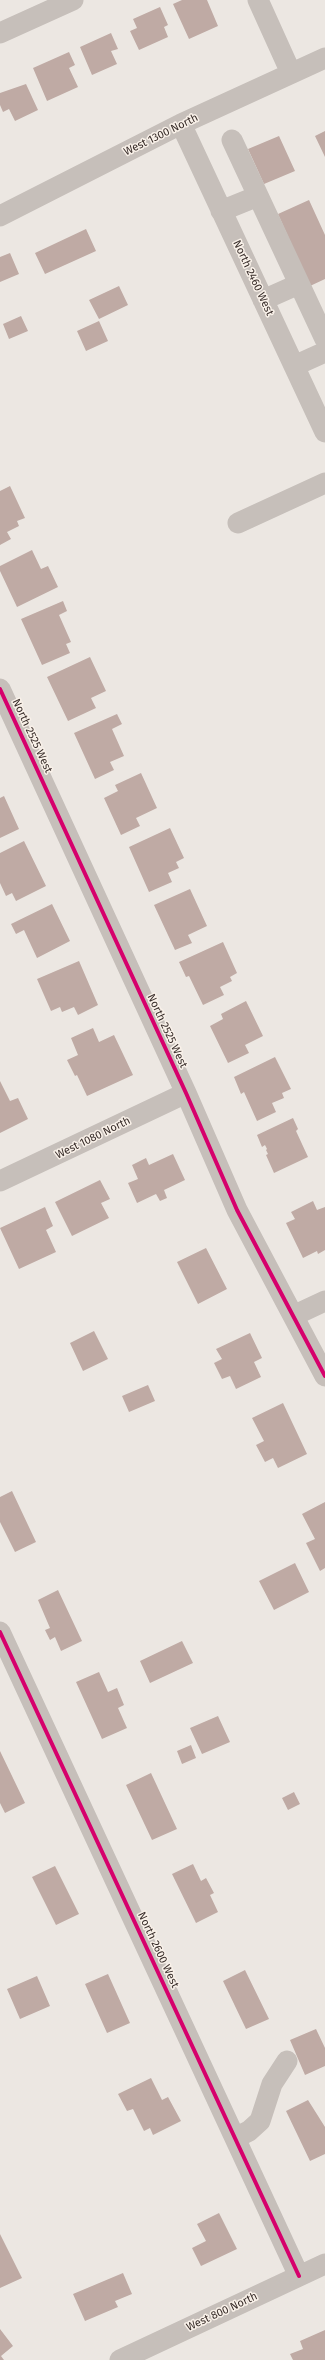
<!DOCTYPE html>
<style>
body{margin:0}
canvas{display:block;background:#ece7e2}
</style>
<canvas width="325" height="2360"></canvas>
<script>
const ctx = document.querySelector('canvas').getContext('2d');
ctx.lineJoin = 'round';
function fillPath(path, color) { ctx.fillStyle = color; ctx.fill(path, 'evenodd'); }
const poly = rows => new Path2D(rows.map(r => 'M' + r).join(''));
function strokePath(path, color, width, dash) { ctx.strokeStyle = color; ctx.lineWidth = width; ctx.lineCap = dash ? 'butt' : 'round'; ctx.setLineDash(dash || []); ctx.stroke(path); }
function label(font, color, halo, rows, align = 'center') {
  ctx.font = font + ' "Fira Sans",sans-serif'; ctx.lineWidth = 3; ctx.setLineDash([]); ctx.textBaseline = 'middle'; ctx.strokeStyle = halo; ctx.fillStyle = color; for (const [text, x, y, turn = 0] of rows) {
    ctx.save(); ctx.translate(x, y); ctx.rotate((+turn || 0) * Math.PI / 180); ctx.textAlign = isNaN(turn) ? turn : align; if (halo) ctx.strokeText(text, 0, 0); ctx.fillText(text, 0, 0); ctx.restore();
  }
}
fillPath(poly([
 [182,0,207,0,218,26,189,39,173,4],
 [160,7,168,25,164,27,168,37,139,50,130,31,137,28,133,19],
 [111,33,118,49,111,51,117,64,92,75,80,47],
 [69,52,75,65,69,68,78,87,47,101,33,68],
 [26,84,38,110,15,121,9,109,3,112,0,105,0,93],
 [325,131,325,157,315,136],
 [279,136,295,171,264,184,248,149],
 [309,200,325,235,325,279,310,286,278,214],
 [86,229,96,251,45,274,35,253],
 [10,253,19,274,0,282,0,257],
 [119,286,128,305,99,319,89,300],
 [21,316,28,331,9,339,3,324],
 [99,321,108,341,86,351,77,331],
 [10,486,25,518,17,521,19,526,7,532,11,539,0,545,0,491],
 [32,550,41,569,48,566,58,587,17,607,0,571,0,566],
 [63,601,67,611,59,615,71,642,66,644,70,653,42,665,21,619],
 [90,657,106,691,91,698,96,708,68,721,47,677],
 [117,714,122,724,112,729,124,756,110,762,114,770,95,779,74,733],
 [141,773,157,808,136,818,140,826,121,835,104,798,118,791,115,785],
 [4,796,19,829,0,838,0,798],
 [170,828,184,858,176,862,179,868,168,873,172,882,149,892,129,847],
 [24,841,46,886,16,901,12,893,6,896,0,883,0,853],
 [190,889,207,926,188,935,192,943,175,950,154,905],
 [52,904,70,941,37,958,24,930,16,934,11,924],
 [223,942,237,973,230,977,232,981,220,987,224,995,203,1005,189,976,186,977,179,962],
 [79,961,98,1005,78,1015,74,1007,62,1012,60,1007,51,1011,37,979],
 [246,1001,263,1036,245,1045,249,1053,228,1063,210,1026,223,1019,221,1014],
 [93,1028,99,1042,114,1035,133,1075,87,1096,77,1075,75,1076,67,1060,78,1055,71,1038],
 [275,1057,291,1089,282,1093,284,1098,272,1103,276,1112,257,1121,244,1092,241,1094,234,1077],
 [0,1081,10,1101,18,1098,28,1119,0,1133],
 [293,1118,298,1129,296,1131,308,1157,274,1173,266,1155,268,1154,266,1150,267,1149,265,1145,262,1147,257,1135],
 [173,1154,185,1180,164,1190,167,1198,160,1201,156,1194,137,1203,128,1183,138,1179,132,1165,146,1158,149,1165],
 [100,1180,110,1199,101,1203,109,1218,72,1236,55,1202],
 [313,1201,317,1210,325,1207,325,1250,318,1254,317,1251,303,1258,286,1223,295,1219,291,1212],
 [45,1207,53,1226,46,1230,56,1252,19,1269,0,1228],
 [206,1248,227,1289,198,1304,177,1262],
 [94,1331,108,1359,83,1371,70,1343],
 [250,1333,262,1358,254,1362,261,1377,236,1389,230,1376,222,1379,214,1363,222,1359,216,1349],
 [148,1385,155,1401,129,1412,122,1396],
 [283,1403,307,1454,278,1468,273,1458,265,1462,256,1445,264,1441,252,1418],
 [12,1491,36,1542,15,1552,0,1522,0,1497],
 [325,1502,325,1568,320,1571,306,1543,315,1539,302,1514],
 [295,1563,309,1592,274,1610,259,1581],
 [58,1590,82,1641,61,1651,55,1637,50,1640,45,1630,50,1628,38,1600],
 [182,1641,193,1663,150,1683,140,1661],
 [99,1672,108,1692,117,1688,124,1705,118,1708,127,1728,102,1739,76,1682],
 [218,1716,230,1742,202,1754,190,1728],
 [191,1745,196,1758,182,1764,177,1751],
 [0,1751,25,1803,5,1813,0,1803],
 [151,1773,177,1829,152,1840,126,1785],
 [294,1792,300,1804,288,1810,282,1798],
 [193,1864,201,1881,206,1878,214,1893,210,1895,218,1912,196,1923,172,1874],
 [55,1866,79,1914,56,1925,32,1877],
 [245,1970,269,2019,246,2029,223,1981],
 [108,1974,130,2023,107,2033,85,1984],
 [37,1976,50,2006,20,2019,7,1989],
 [316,2029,325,2048,325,2066,305,2075,290,2040],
 [151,2078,162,2100,168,2097,181,2121,153,2135,150,2128,144,2131,133,2109,127,2111,118,2094],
 [308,2100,325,2127,325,2154,310,2161,286,2111],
 [219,2213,237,2249,201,2266,192,2248,206,2241,197,2224],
 [0,2234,22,2278,0,2288],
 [123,2273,132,2294,115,2301,118,2307,85,2321,73,2294],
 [0,2329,13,2346,1,2356,4,2360,0,2360],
 [325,2330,325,2360,293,2360,290,2354,303,2349,300,2341]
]), '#bfaaa4');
strokePath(poly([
 [258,0,291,73],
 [0,33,73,0],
 [181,124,325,432],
 [232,140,325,339],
 [221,211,258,196],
 [0,216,181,124,325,58],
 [263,300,299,284],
 [294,366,325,352],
 [238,523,325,483],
 [0,689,186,1093,237,1210,325,1376],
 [0,1181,186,1093],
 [295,1315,325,1301],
 [0,1632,299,2276],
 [235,2138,249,2131,260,2121,272,2084,287,2061],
 [120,2360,325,2264]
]), '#c6bfba', 21);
strokePath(poly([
 [0,689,186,1093,237,1210,325,1376],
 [0,1632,299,2276]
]), '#d6006c', 4);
label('11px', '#372c29', '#f9f1e9', [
 ["West 1300 North",161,135,-26],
 ["North 2460 West",253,278,65],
 ["North 2525 West",32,736,65],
 ["North 2525 West",167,1031,65],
 ["West 1080 North",93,1138,-26],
 ["North 2600 West",158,1950,65],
 ["West 800 North",222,2312,-25]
]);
</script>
